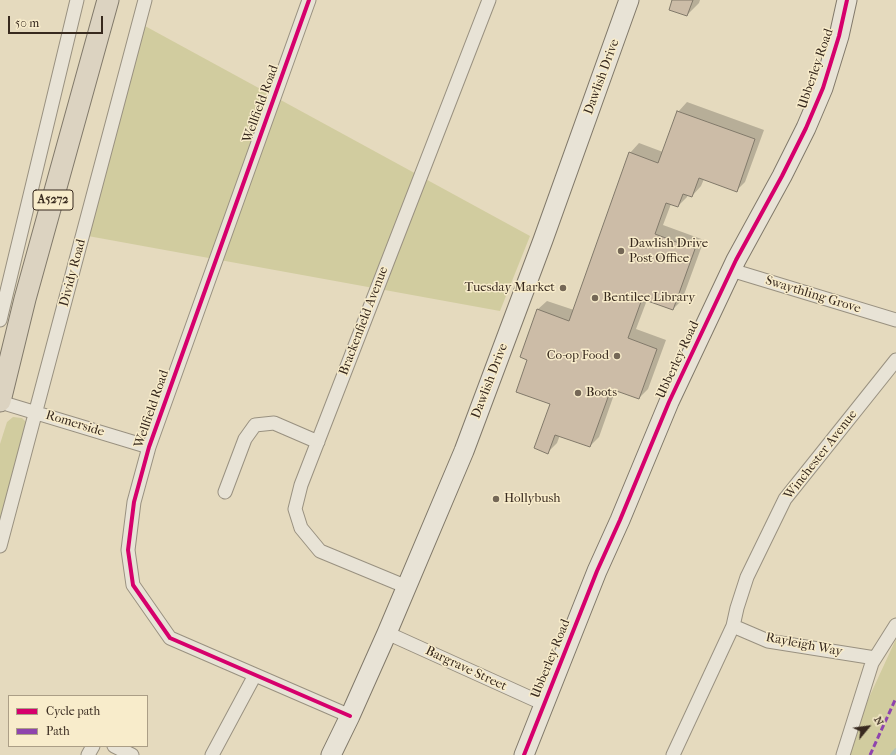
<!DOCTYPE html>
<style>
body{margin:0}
#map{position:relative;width:896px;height:755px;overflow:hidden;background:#e5dabe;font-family:"IM FELL French Canon",serif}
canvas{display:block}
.legend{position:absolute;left:8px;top:695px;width:140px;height:52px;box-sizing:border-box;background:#f8eccb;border:1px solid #ab9e86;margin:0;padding:5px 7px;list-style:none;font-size:12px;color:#37291e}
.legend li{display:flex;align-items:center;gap:8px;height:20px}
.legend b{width:20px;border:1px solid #ab9e86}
.north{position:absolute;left:848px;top:707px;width:40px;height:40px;-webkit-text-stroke:3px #f8eccb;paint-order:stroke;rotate:61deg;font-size:11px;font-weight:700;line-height:16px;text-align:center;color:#37291e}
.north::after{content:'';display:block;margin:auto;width:14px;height:18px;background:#37291e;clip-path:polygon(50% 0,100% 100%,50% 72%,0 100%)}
.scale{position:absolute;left:8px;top:16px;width:95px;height:18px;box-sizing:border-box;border:2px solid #37291e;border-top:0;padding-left:5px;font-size:12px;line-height:14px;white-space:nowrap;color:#37291e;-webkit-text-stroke:3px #f8eccb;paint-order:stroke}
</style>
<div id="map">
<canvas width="896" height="755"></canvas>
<ul class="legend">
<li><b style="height:5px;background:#d6006c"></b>Cycle path</li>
<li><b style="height:5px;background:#8e44ad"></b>Path</li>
</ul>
<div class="north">N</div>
<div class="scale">50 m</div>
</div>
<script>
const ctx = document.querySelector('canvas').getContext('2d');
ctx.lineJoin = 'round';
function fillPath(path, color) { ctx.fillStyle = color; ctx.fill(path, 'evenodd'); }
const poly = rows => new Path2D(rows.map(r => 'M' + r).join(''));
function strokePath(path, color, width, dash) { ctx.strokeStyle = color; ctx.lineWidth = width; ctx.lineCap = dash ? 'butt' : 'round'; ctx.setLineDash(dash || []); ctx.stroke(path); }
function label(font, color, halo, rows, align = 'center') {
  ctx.font = font + ' "IM FELL French Canon",serif'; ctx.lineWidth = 3; ctx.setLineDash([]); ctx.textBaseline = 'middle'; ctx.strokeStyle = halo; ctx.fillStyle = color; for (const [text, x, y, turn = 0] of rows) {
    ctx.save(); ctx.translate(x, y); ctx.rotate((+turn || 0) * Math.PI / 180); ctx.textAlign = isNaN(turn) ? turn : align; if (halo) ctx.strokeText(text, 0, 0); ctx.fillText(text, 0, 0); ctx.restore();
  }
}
fillPath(poly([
 [145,26,530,236,500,311,88,236],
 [13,417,22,418,26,422,0,520,0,444,7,422],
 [896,639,896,755,849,755,866,704]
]), '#d1cc9f');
fillPath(poly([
 [673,0,700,0,699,3,687,15],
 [687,102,764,130,745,182,736,191,704,179,701,186,692,196,688,194,687,197,678,206,671,204,663,225,704,240,682,300,673,309,647,300,636,329,666,340,648,389,639,398,616,389,599,437,590,446,560,435,557,443,548,452,551,403,529,359,537,310,547,301,574,310,630,153,639,143,663,152,678,112]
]), '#0003');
strokePath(poly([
 [892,755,896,750]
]), '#b5c4b8', 4);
const building = poly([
 [672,0,693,0,687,16,669,10,672,0],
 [677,111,755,139,737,192,699,178,692,197,683,194,678,207,666,203,655,234,695,249,673,310,642,299,628,338,657,349,639,399,611,389,590,447,555,435,548,454,534,448,550,404,516,392,527,360,520,357,537,309,569,321,629,152,658,163,677,111]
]);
fillPath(building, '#ccbca7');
strokePath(building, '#81796a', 1);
const street = poly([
 [309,0,149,447,134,502,128,550,133,585,170,638,350,716],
 [731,270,896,320],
 [0,320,77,0],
 [0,402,149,447],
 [225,492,245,439,255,425,274,423,318,442],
 [0,546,145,0],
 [407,587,320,551,301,528,295,509,301,485,489,0],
 [733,626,768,641,875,658],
 [387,633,544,704],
 [114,746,132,755],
 [88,755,93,746],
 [212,755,255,675],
 [673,755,733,626,737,608,747,577,785,499,896,360],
 [843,755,872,663,896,625]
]);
const secondary = poly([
 [331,755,350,716,387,633,464,451,543,240,629,0],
 [524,755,597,571,620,520,669,402,736,260,782,176,806,128,823,88,839,36,847,0]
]);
const primary = poly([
 [0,401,25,299,108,0]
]);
strokePath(street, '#999180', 15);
strokePath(secondary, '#81796a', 21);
strokePath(primary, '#81796a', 23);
strokePath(street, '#e8e3d6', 13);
strokePath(secondary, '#e8e3d6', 19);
strokePath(primary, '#dcd3c1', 21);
strokePath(poly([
 [870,755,896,698]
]), '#8e44ad', 3, [6, 3]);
strokePath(poly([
 [309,0,149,447,134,502,128,550,133,585,170,638,350,716],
 [524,755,597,571,620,520,669,402,736,260,782,176,806,128,823,88,839,36,847,0]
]), '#d6006c', 4);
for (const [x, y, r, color] of [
 [621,251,4,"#746756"],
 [563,288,4,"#746756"],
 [595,298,4,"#746756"],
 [617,356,4,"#746756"],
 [578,393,4,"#746756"],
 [496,499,4,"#746756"]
]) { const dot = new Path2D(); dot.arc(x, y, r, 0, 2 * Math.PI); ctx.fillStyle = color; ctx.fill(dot); strokePath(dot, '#f8eccb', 1.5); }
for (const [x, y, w] of [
 [53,200,40]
]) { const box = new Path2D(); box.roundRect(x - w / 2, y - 10, w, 20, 3); ctx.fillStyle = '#f8eccb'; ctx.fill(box); strokePath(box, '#37291e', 1); }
label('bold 12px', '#37291e', null, [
 ["A5272",53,200]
]);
label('13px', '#37291e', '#f8eccb', [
 ["Ubberley Road",816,69,-71],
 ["Dawlish Drive",602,77,-70],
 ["Wellfield Road",261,104,-70],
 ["Dividy Road",73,273,-75],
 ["Swaythling Grove",813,295,17],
 ["Brackenfield Avenue",364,321,-69],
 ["Ubberley Road",678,360,-65],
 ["Dawlish Drive",490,381,-69],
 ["Wellfield Road",152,409,-71],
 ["Romerside",75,424,17],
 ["Winchester Avenue",821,455,-52],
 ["Rayleigh Way",804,645,11],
 ["Ubberley Road",551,659,-68],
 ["Bargrave Street",466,669,25]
]);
label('13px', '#37291e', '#f8eccb', [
 ["Dawlish Drive",629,244],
 ["Post Office",629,259],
 ["Tuesday Market",555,288,"right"],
 ["Bentilee Library",603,298],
 ["Co-op Food",609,356,"right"],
 ["Boots",586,393],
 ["Hollybush",504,499]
], 'left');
</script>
